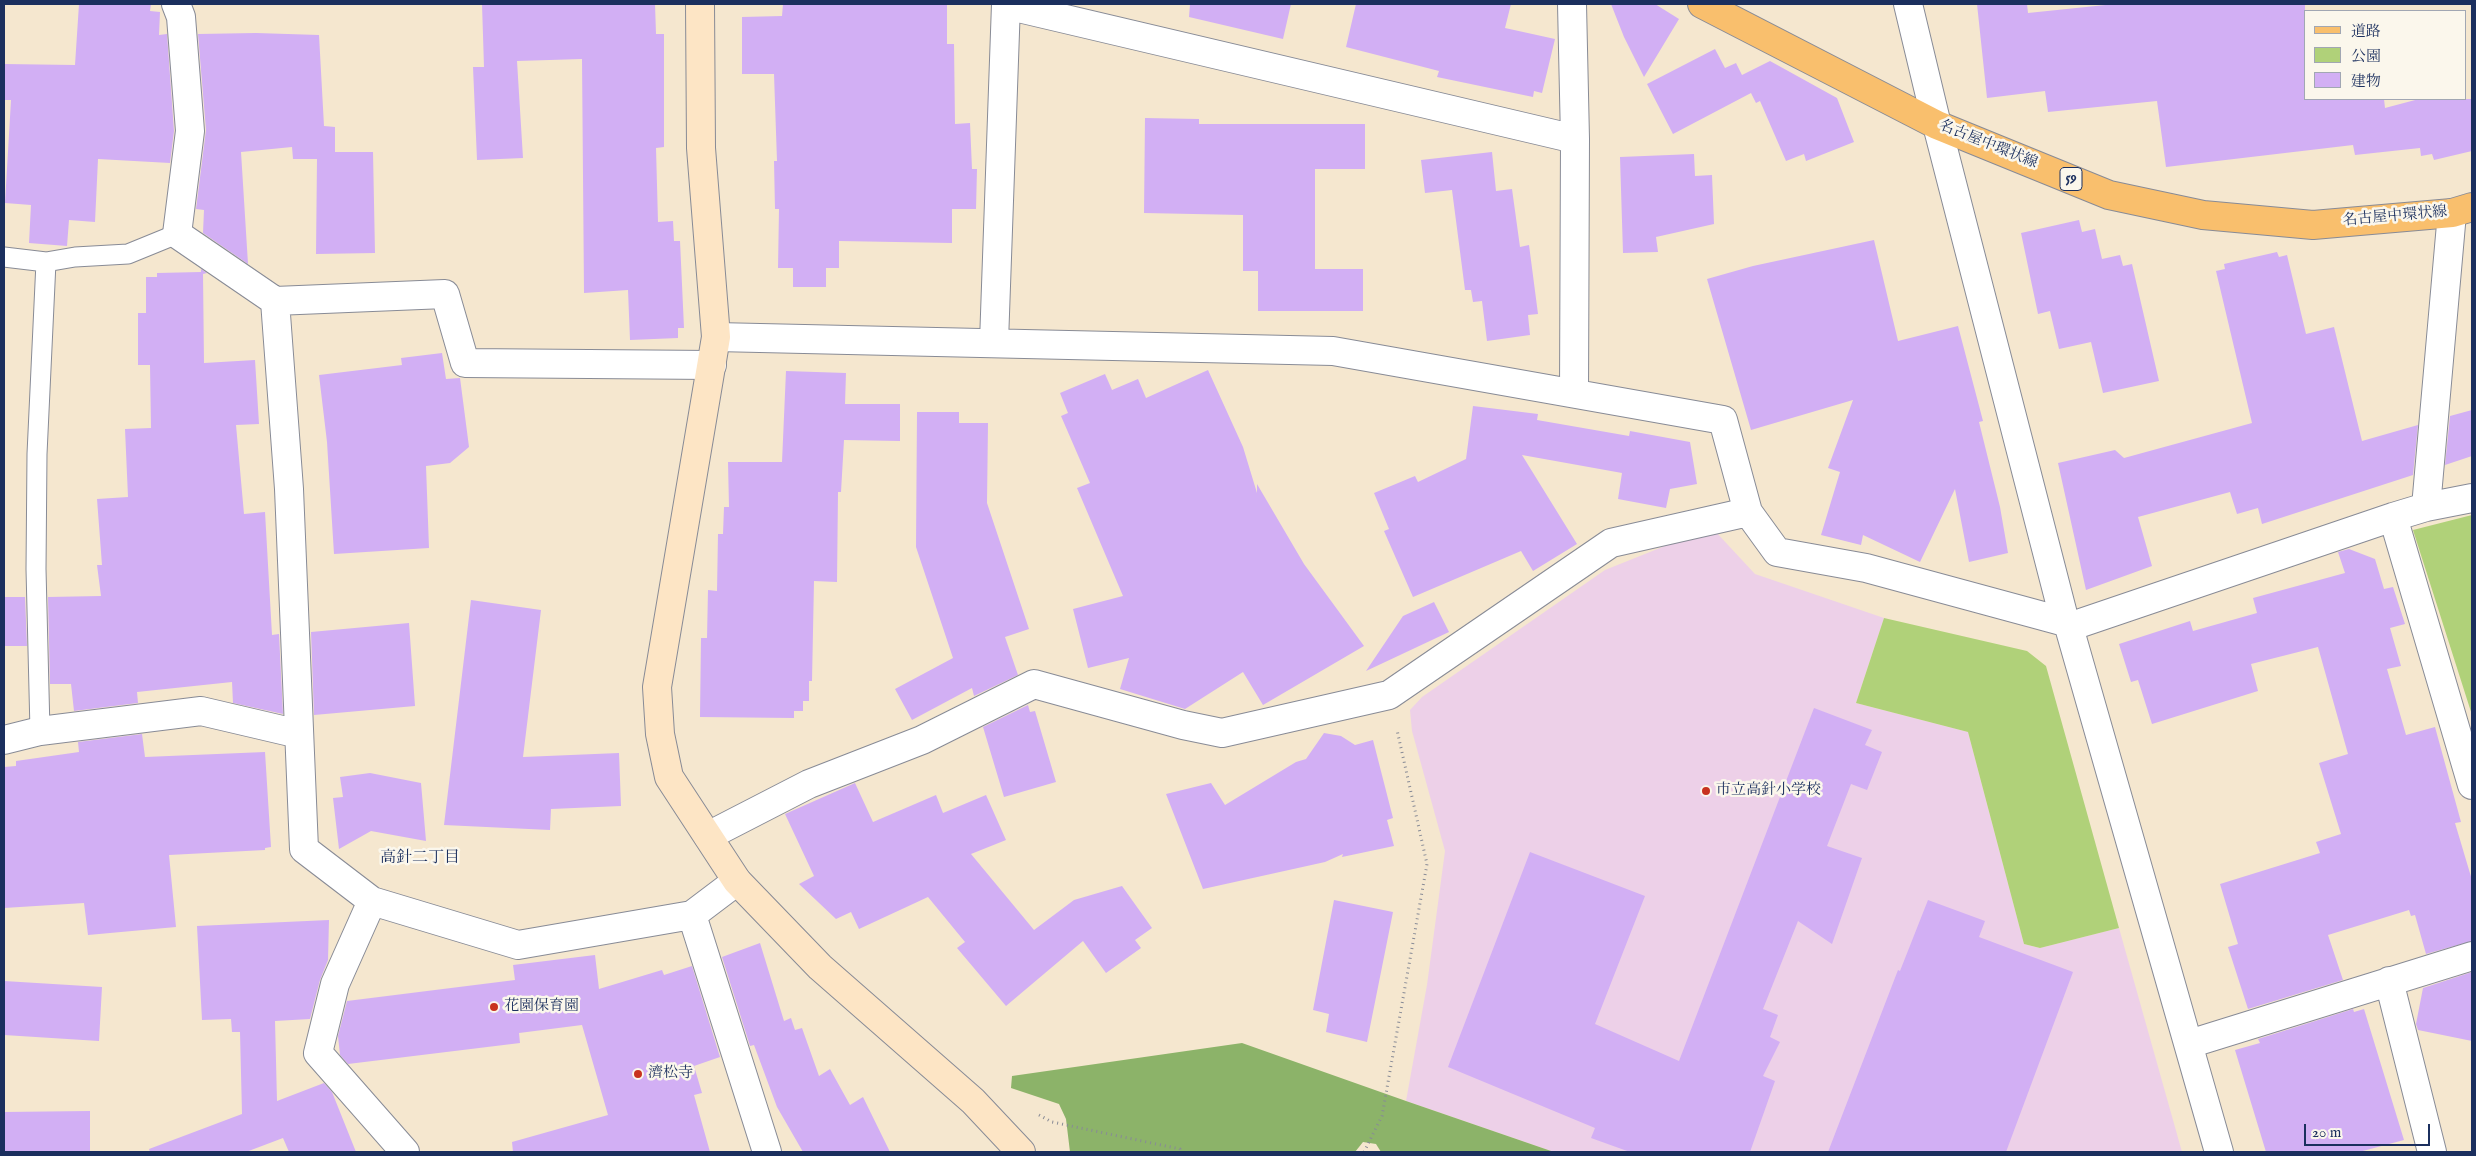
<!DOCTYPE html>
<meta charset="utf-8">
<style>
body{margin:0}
#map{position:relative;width:2476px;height:1156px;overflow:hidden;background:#f5e7cf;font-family:"IM FELL English","Noto Serif JP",serif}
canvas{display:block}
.frame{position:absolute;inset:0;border:5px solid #1b2f5e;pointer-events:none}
.legend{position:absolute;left:2304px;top:10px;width:162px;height:90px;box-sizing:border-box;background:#fbf7ec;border:1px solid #a1a7b3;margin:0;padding:6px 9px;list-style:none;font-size:15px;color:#1b2f5e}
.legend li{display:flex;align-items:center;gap:10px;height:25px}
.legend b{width:25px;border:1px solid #a1a7b3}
.scale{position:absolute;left:2304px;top:1124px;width:126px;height:22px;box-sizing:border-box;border:2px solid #1b2f5e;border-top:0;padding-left:6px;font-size:15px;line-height:18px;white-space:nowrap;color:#1b2f5e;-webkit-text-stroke:4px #fbf7ec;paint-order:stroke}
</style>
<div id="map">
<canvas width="2476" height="1156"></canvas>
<div class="frame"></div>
<ul class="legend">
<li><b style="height:6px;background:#f9bf6d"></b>道路</li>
<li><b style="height:14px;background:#b0d179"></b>公園</li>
<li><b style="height:14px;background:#d2aff4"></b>建物</li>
</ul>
<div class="scale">20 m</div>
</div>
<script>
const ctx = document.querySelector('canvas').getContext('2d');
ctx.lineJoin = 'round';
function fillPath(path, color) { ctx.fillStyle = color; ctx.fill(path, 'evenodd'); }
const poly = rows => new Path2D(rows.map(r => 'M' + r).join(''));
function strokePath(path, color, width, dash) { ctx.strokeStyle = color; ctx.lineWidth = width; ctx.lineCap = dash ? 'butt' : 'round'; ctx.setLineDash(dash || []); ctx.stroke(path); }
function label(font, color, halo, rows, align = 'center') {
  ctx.font = font + ' "IM FELL English","Noto Serif JP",serif'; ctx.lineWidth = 5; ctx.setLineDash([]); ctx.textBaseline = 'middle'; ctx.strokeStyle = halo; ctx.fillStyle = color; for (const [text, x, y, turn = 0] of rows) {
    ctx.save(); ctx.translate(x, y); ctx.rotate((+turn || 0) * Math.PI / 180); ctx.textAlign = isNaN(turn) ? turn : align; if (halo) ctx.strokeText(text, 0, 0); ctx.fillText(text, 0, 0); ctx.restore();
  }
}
fillPath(poly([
 [1715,531,1755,574,1884,618,1856,703,1968,732,2024,944,2040,948,2119,928,2182,1152,1554,1152,1406,1101,1427,985,1445,851,1412,731,1410,710,1422,697,1605,570,1670,544]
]), '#edd0e8');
fillPath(poly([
 [2472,515,2472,715,2413,530],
 [1884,618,2027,651,2046,666,2119,928,2040,948,2024,944,1968,732,1856,703]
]), '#b0d179');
fillPath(poly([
 [1242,1043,1406,1101,1554,1152,1381,1152,1376,1144,1363,1142,1355,1152,1070,1152,1066,1119,1059,1104,1011,1088,1012,1076]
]), '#8cb369');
fillPath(poly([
 [79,4,151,4,150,11,160,12,159,35,167,34,174,131,170,163,98,159,95,222,69,220,67,246,29,243,31,205,5,203,11,100,4,100,4,64,75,65],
 [482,4,655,4,656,34,664,34,664,147,656,148,658,222,673,221,674,241,680,241,684,328,678,328,678,338,630,340,628,290,584,293,582,59,517,61,523,158,477,160,473,67,484,67],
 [783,4,947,4,947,44,954,44,955,124,970,123,972,169,977,169,976,209,952,209,952,243,839,241,839,268,826,268,826,287,793,287,793,268,778,268,779,209,775,209,774,161,777,161,774,74,742,74,742,17,782,16],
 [1190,4,1291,4,1283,39,1189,17],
 [1356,4,1511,4,1505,28,1555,39,1542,93,1534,91,1533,97,1437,77,1439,71,1346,47],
 [1611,4,1655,4,1679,19,1644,77,1624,37],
 [1977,4,2027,4,2028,13,2115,4,2305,4,2305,99,2384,99,2385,108,2419,99,2472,99,2472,151,2434,160,2432,154,2421,156,2420,148,2355,155,2353,145,2166,167,2157,101,2048,112,2045,91,1987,98],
 [256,33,319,35,324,126,335,127,335,152,373,152,375,253,316,254,317,159,293,159,292,147,241,152,248,264,203,233,204,210,196,209,206,130,198,34],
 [1715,49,1725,68,1736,63,1742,75,1770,61,1837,98,1854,142,1806,161,1804,154,1786,161,1760,101,1756,103,1751,93,1673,134,1647,84],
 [1145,118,1199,119,1199,124,1365,124,1365,169,1315,169,1315,269,1363,269,1363,311,1258,311,1258,271,1243,271,1243,215,1144,213],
 [1492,152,1496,191,1512,189,1520,247,1529,245,1538,314,1528,315,1530,335,1487,341,1482,301,1473,302,1471,290,1465,290,1452,190,1425,193,1421,160],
 [1694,154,1695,176,1712,175,1714,224,1656,237,1658,252,1623,253,1620,157],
 [2079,220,2082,232,2095,229,2102,259,2120,255,2123,266,2132,264,2159,381,2103,393,2091,342,2059,349,2050,311,2038,314,2021,233],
 [1874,240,1898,341,1958,326,1983,421,1979,422,2000,507,2008,553,1969,562,1955,489,1920,562,1863,535,1861,545,1821,535,1840,472,1828,468,1853,400,1751,430,1707,279,1753,266],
 [2277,252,2279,257,2287,255,2306,334,2334,327,2362,441,2418,425,2413,475,2262,524,2258,508,2237,514,2230,492,2138,517,2152,566,2086,590,2058,463,2115,450,2124,458,2252,423,2216,271,2225,269,2224,264],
 [201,269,207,273,203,274,204,363,255,360,259,424,236,425,244,514,265,512,272,635,279,634,283,714,233,703,232,682,137,692,138,703,74,711,71,684,50,684,48,597,101,596,97,565,102,565,97,499,128,497,125,429,151,428,150,365,138,365,138,313,146,313,146,277,157,277,157,273,201,272],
 [442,353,446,379,460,378,469,447,450,463,426,466,429,548,334,554,327,442,319,375,402,365,401,358],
 [1208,370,1243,447,1257,493,1257,484,1304,564,1364,646,1263,705,1243,672,1185,709,1120,689,1129,658,1088,668,1073,609,1123,596,1077,488,1090,483,1061,416,1068,413,1060,393,1105,374,1112,390,1138,379,1146,398],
 [786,371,846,373,845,404,900,404,900,441,844,440,841,492,838,492,837,582,814,581,812,681,809,681,809,701,803,701,803,711,794,711,794,718,700,717,701,638,707,638,708,590,717,591,718,534,723,534,724,507,729,507,728,462,782,462],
 [1473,406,1538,414,1537,420,1629,436,1630,431,1690,442,1697,484,1670,489,1666,508,1618,499,1622,473,1522,455,1577,544,1533,571,1521,551,1413,597,1384,531,1389,529,1374,493,1415,476,1418,482,1466,459],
 [2472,410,2472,456,2445,465,2450,416],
 [917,412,959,412,959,423,988,423,987,503,1029,629,1005,637,1018,675,974,696,972,688,912,720,895,689,953,658,916,547],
 [2349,549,2375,559,2384,589,2393,587,2405,624,2390,628,2401,666,2387,669,2406,735,2435,727,2461,822,2455,823,2472,880,2472,941,2426,954,2415,915,2411,916,2409,910,2328,935,2343,980,2248,1009,2228,947,2238,944,2220,884,2320,853,2316,842,2341,834,2319,763,2348,754,2318,647,2251,664,2258,691,2152,724,2138,680,2131,682,2119,644,2190,621,2193,631,2257,613,2253,598,2345,573,2338,552],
 [4,597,25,597,27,646,4,646],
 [471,600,541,610,523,757,619,753,621,806,551,809,550,830,444,825],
 [1434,602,1449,632,1366,671,1403,616],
 [409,623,415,706,314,715,311,632],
 [1028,705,1030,712,1035,711,1056,782,1004,797,983,727],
 [1814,708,1872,730,1865,745,1882,752,1867,790,1851,784,1827,846,1862,858,1832,944,1798,921,1763,1009,1778,1015,1770,1037,1780,1042,1763,1076,1775,1081,1750,1152,1630,1152,1591,1138,1595,1128,1448,1067,1530,852,1645,896,1595,1024,1679,1061],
 [1324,733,1341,736,1355,745,1373,740,1393,818,1387,820,1394,846,1342,857,1343,854,1325,862,1203,889,1166,794,1211,783,1225,805,1296,762,1306,759],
 [142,734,145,757,265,752,271,847,265,848,265,850,169,855,176,927,88,935,84,903,4,908,4,767,16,766,16,761,79,752,78,742],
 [370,773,421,783,426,841,371,831,339,849,333,798,343,797,340,777],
 [855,783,873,822,936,795,943,813,986,795,1006,840,971,854,1034,930,1074,900,1122,886,1152,928,1135,940,1141,948,1106,973,1083,941,1006,1006,957,948,965,942,928,897,859,929,851,912,836,919,799,884,814,876,785,814],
 [1334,900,1393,912,1367,1042,1326,1032,1329,1014,1313,1010],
 [1928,900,1985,921,1979,937,2073,972,2006,1152,1828,1152,1898,970,1900,971],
 [329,920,328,960,320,980,310,1019,275,1021,277,1101,324,1083,332,1092,356,1152,289,1152,283,1138,246,1152,150,1152,149,1149,242,1114,240,1032,232,1032,231,1019,202,1020,197,926],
 [760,943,784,1021,791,1018,795,1030,802,1028,819,1076,830,1069,850,1105,863,1097,890,1152,803,1152,777,1107,754,1045,750,1046,722,957],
 [595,955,599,989,662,970,664,975,692,966,720,1057,694,1066,702,1093,694,1095,710,1152,513,1152,512,1142,608,1115,582,1025,519,1033,520,1043,348,1064,340,1055,338,1036,347,1001,515,980,513,965],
 [2472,972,2472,1041,2418,1030,2416,1024,2423,988],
 [4,981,102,987,99,1041,4,1035],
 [2353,1009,2354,1012,2364,1009,2404,1140,2359,1152,2266,1152,2235,1050,2260,1043,2258,1039],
 [90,1111,90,1152,4,1152,4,1112]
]), '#d2aff4');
const lane = poly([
 [4,257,46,262,75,257,128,254,177,234],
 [40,731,36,569,37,454,46,262]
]);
const street = poly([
 [176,4,181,17,190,131,177,234,275,301,445,294,465,363,712,365],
 [1572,4,1575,139,1574,393],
 [1908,4,1937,125,2065,622,2069,627,2219,1152],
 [1006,5,1575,139],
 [275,301,289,489,304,849,372,901,518,945,692,915,737,881],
 [716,337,1333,351,1723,420,1748,512,1777,552,1866,568,2065,622],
 [994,342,1006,4],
 [2426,507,2452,213],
 [2393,517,2472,785],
 [2069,627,2393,517,2426,507,2472,498],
 [4,740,40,731,201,711,299,734],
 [708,836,809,784,922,740,1034,684,1183,725,1222,733,1389,695,1611,543,1748,512],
 [372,901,335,984,318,1053,405,1152],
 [692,915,767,1152],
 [2389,981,2432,1152],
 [2189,1044,2472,956]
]);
const secondary = poly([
 [700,4,701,148,716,337,657,687,660,734,669,777,737,881,820,967,973,1101,1021,1152]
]);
const primary = poly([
 [1702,4,1937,125,2109,195,2203,215,2313,225,2452,213,2472,207]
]);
strokePath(lane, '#888b96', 21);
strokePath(street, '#888b96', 30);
strokePath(secondary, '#888b96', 30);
strokePath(primary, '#888b96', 30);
strokePath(poly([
 [1039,1115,1052,1122,1180,1149,1180,1152],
 [1364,1152,1382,1116,1427,864,1397,730]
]), '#888b96', 3, [1, 4]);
strokePath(lane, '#fff', 19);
strokePath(street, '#fff', 28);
strokePath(secondary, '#fde5c5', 28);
strokePath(primary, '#f9bf6d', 28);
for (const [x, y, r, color] of [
 [1706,791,5,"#c8321e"],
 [494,1007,5,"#c8321e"],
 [638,1074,5,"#c8321e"]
]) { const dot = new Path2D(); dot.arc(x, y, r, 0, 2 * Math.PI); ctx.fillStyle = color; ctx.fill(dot); strokePath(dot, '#fbf7ec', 2); }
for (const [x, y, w] of [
 [2071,179,22]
]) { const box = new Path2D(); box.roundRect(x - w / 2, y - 11.5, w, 23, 4); ctx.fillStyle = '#fbf7ec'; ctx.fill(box); strokePath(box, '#1b2f5e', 1); }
label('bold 14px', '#1b2f5e', null, [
 ["59",2071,179]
]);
label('15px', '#1b2f5e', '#fbf7ec', [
 ["名古屋中環状線",1988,145,22],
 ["名古屋中環状線",2395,217,-5]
]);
label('15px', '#1b2f5e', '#fbf7ec', [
 ["市立高針小学校",1716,791],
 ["花園保育園",504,1007],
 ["濟松寺",648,1074]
], 'left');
label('16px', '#1b2f5e', '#fbf7ec', [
 ["高針二丁目",420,859]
]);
</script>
